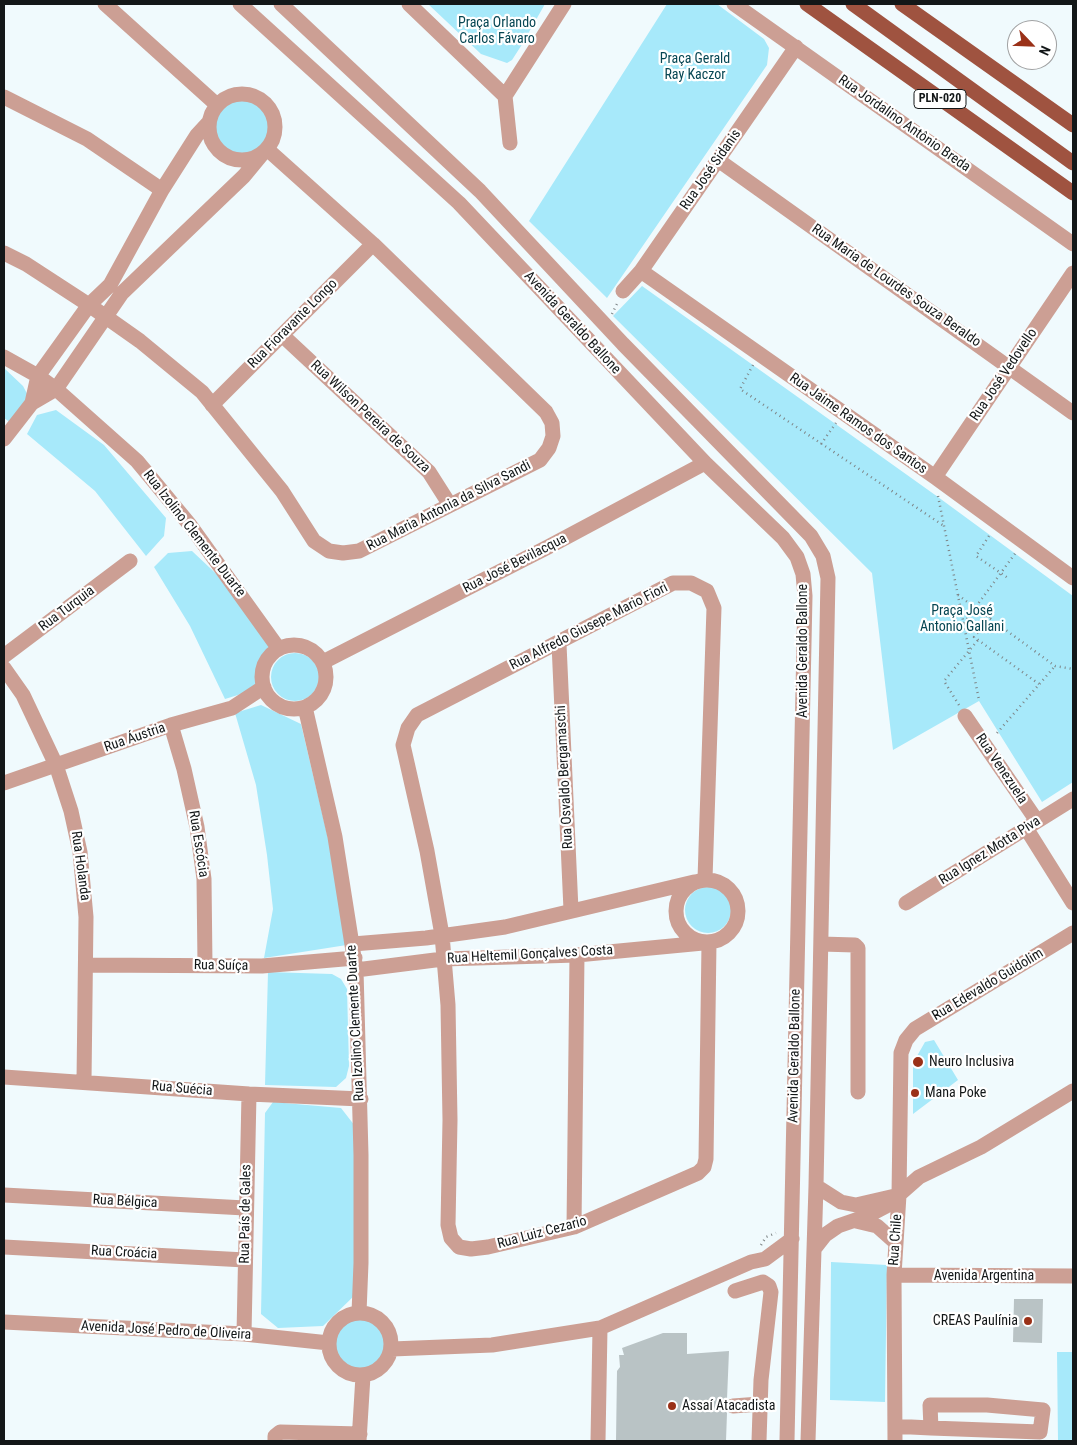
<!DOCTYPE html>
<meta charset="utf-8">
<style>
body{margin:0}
#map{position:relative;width:1077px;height:1445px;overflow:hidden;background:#f0fafd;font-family:"Roboto Condensed",sans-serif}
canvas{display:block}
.frame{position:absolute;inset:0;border:5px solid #131718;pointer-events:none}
.north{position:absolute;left:1007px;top:20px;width:50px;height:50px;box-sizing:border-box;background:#fff;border:1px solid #a1a2a3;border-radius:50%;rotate:114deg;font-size:14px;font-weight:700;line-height:20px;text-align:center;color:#131718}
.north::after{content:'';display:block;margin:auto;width:18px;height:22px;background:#9a3118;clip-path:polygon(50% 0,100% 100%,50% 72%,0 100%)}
</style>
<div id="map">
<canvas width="1077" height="1445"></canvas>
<div class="frame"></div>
<div class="north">N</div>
</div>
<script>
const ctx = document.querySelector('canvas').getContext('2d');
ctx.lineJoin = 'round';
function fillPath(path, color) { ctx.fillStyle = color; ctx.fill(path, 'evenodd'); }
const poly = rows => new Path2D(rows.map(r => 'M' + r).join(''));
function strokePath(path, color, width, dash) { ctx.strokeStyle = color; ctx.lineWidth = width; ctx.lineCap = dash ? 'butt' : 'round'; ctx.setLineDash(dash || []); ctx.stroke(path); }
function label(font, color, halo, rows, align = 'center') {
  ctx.font = font + ' "Roboto Condensed",sans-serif'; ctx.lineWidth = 4.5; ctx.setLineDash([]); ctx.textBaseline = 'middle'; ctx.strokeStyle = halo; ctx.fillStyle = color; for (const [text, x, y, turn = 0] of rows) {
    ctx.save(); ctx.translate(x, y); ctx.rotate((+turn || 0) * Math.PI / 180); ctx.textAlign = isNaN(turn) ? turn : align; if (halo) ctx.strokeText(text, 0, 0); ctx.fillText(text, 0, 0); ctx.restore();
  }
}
fillPath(poly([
 [428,4,545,4,521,46,512,60,507,63,481,54],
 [667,4,717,4,764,39,769,48,767,65,607,298,529,221],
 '214 127a28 28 0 1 1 56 0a28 28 0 1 1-56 0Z',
 [642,286,938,497,1073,596,1073,782,1042,802,979,701,893,750,872,573,613,316],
 [4,368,23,386,32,403,14,425,4,418],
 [56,410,104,445,166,518,164,536,146,556,95,491,27,434,37,415],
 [192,551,245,601,273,653,264,667,264,687,225,699,190,626,154,567,168,553],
 '271 677a24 24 0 1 1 48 0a24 24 0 1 1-48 0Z',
 [261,705,301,724,353,944,264,958,273,909,267,855,256,785,235,713],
 '685 910a23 23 0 1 1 46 0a23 23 0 1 1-46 0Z',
 [268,972,332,974,341,979,347,989,349,1066,346,1078,336,1087,265,1085],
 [934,1040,958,1080,913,1114,913,1063,925,1042],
 [273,1102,341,1108,355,1126,355,1295,323,1326,278,1328,261,1314,265,1113],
 [831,1262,887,1265,885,1402,830,1400],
 '334 1344a26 26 0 1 1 52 0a26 26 0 1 1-52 0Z',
 [1057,1352,1073,1352,1073,1441,1058,1441]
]), '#a7e9fa');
fillPath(poly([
 [1014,1299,1043,1299,1042,1343,1013,1342],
 [663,1333,687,1333,687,1354,729,1351,727,1399,724,1406,727,1413,726,1441,616,1441,617,1371,620,1367,619,1355,624,1355,622,1348]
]), '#b9c3c5');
strokePath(poly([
 [612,314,618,302],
 [753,365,740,389,944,526],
 [821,444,836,423],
 [938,496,979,700],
 [989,536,976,556,1008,578],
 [958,595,1055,666,1073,669],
 [993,613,974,637,1039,684],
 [964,623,1017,551],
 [959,705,944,681,978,640],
 [997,733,1055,666],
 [761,1245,766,1237,776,1233]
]), '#7e8587', 2.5, [1, 4]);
strokePath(poly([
 [105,4,217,105],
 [240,4,459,203,705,463,783,538,797,557,803,574,805,596,787,1441],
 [281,4,480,191,623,344,811,536,823,556,828,578,816,1186,808,1441],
 [409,4,505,96,564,4],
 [734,4,1073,244],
 '209 127a33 33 0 1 1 66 0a33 33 0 1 1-66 0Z',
 [505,96,510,143],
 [4,97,87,139,162,190],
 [718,160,1073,413],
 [4,253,26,264,89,305,140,341,202,392,282,491,314,541,329,551,343,553,359,551,540,460,549,448,553,436,552,423,546,412,373,244,267,149],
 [641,271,935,477,1073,578],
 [623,291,641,271,796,47],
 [282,335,429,472,450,505],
 [4,357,38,376,56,389,137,461,190,525,279,649],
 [32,403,56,389,122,293,244,176,263,153],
 [212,405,373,244],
 [4,439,32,403,38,376,89,305,110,285,162,190,197,135,209,122],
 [935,477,1073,273],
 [559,644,571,910],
 '262 677a32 32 0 1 1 64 0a32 32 0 1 1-64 0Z',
 [4,656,130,561],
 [323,662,548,547,705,463],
 [4,668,23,695,56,765,71,811,80,852,86,917,84,1081],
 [305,707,335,837,356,970,361,1155,361,1263,359,1313],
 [965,716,1037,821],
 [171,725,184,769,197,827,204,879,205,965],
 [4,783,171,725,232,708,264,687],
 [1026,828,1073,903],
 [705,879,714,608,707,591,691,583,673,583,417,715,408,728,403,745,427,851,442,935,448,1005,450,1120,448,1225,451,1238,459,1247,471,1249,488,1247,574,1227,698,1173,704,1167,706,1159,709,943],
 '676 911a31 31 0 1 1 62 0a31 31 0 1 1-62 0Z',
 [906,903,1073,799],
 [353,944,426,938,505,927,694,882],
 [821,944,855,945,858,948,858,1092],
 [87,965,262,966,355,958],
 [356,970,443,959,577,955,703,943],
 [4,1077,249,1094,361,1099],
 [816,1186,841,1202,856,1205,895,1196],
 [4,1195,245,1208],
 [856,1221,877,1226,895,1242],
 [574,1227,577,955],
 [4,1247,245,1260],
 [814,1249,825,1235,838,1226,867,1216,886,1206,919,1177,981,1147,1073,1091],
 [894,1275,1073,1276],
 [735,1291,763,1282,769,1286,771,1292,761,1380,759,1441],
 '329 1344a31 31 0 1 1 62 0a31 31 0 1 1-62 0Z',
 [4,1322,244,1334,329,1343],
 [244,1334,249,1094],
 [392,1349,492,1345,600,1328,751,1262,765,1259,792,1239],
 [733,1406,760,1404],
 [896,1427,911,1427,931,1428,1040,1432,1043,1410,987,1405,930,1405,931,1428],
 [275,1441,275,1436,280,1432,360,1434],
 [359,1441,363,1376],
 [598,1441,600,1328],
 [895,1441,894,1275,899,1195,901,1053,906,1040,915,1029,1073,933]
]), '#cc9f94', 15);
strokePath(poly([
 [807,4,1073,193],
 [853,4,1073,163],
 [902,4,1073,125]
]), '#9f5340', 15);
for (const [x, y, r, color] of [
 [918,1062,6,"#9a3118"],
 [915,1093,5,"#9a3118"],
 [1028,1321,5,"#9a3118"],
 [672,1406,5,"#9a3118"]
]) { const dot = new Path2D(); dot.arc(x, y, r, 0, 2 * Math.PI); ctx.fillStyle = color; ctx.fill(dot); strokePath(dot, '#fff', 2); }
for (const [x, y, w] of [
 [940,99,52]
]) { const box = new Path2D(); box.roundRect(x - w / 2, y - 9.5, w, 19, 4); ctx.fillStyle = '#fff'; ctx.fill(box); strokePath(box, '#131718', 1); }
label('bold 12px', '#131718', null, [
 ["PLN-020",940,99]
]);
label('14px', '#064653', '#fff', [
 ["Praça Orlando",497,23],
 ["Carlos Fávaro",497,39],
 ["Praça Gerald",695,59],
 ["Ray Kaczor",695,75],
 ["Praça José",962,611],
 ["Antonio Gallani",962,627]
]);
label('14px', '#131718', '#fff', [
 ["Rua Jordalino Antônio Breda",904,124,35],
 ["Rua José Sidanis",711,170,-55],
 ["Rua Maria de Lourdes Souza Beraldo",896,286,35],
 ["Avenida Geraldo Ballone",572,323,47],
 ["Rua Fioravante Longo",293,324,-45],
 ["Rua José Vedovello",1004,375,-56],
 ["Rua Wilson Pereira de Souza",370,417,43],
 ["Rua Jaime Ramos dos Santos",858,424,35],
 ["Rua Maria Antonia da Silva Sandi",449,506,-27],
 ["Rua Izolino Clemente Duarte",194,534,52],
 ["Rua José Bevilacqua",515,564,-27],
 ["Rua Turquia",67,609,-37],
 ["Rua Alfredo Giusepe Mario Fiori",589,627,-27],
 ["Avenida Geraldo Ballone",803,651,-90],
 ["Rua Áustria",135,738,-19],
 ["Rua Venezuela",1001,769,56],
 ["Rua Osvaldo Bergamaschi",565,777,-93],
 ["Rua Escócia",198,844,81],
 ["Rua Ignez Motta Piva",990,851,-32],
 ["Rua Holanda",80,866,82],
 ["Rua Heltemil Gonçalves Costa",530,955,-3],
 ["Rua Suíça",221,966,1],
 ["Rua Edevaldo Guidolim",988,985,-31],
 ["Rua Izolino Clemente Duarte",356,1023,-93],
 ["Avenida Geraldo Ballone",795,1056,-89],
 ["Rua Suécia",182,1089,5],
 ["Rua Bélgica",125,1202,3],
 ["Rua País de Gales",246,1214,-89],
 ["Rua Luiz Cezario",542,1233,-15],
 ["Rua Chile",896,1240,-86],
 ["Rua Croácia",124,1253,3],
 ["Avenida Argentina",984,1276],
 ["Avenida José Pedro de Oliveira",166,1331,3]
]);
label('14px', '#131718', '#fff', [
 ["Neuro Inclusiva",929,1062],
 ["Mana Poke",925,1093],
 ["CREAS Paulínia",1018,1321,"right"],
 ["Assaí Atacadista",682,1406]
], 'left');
</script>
